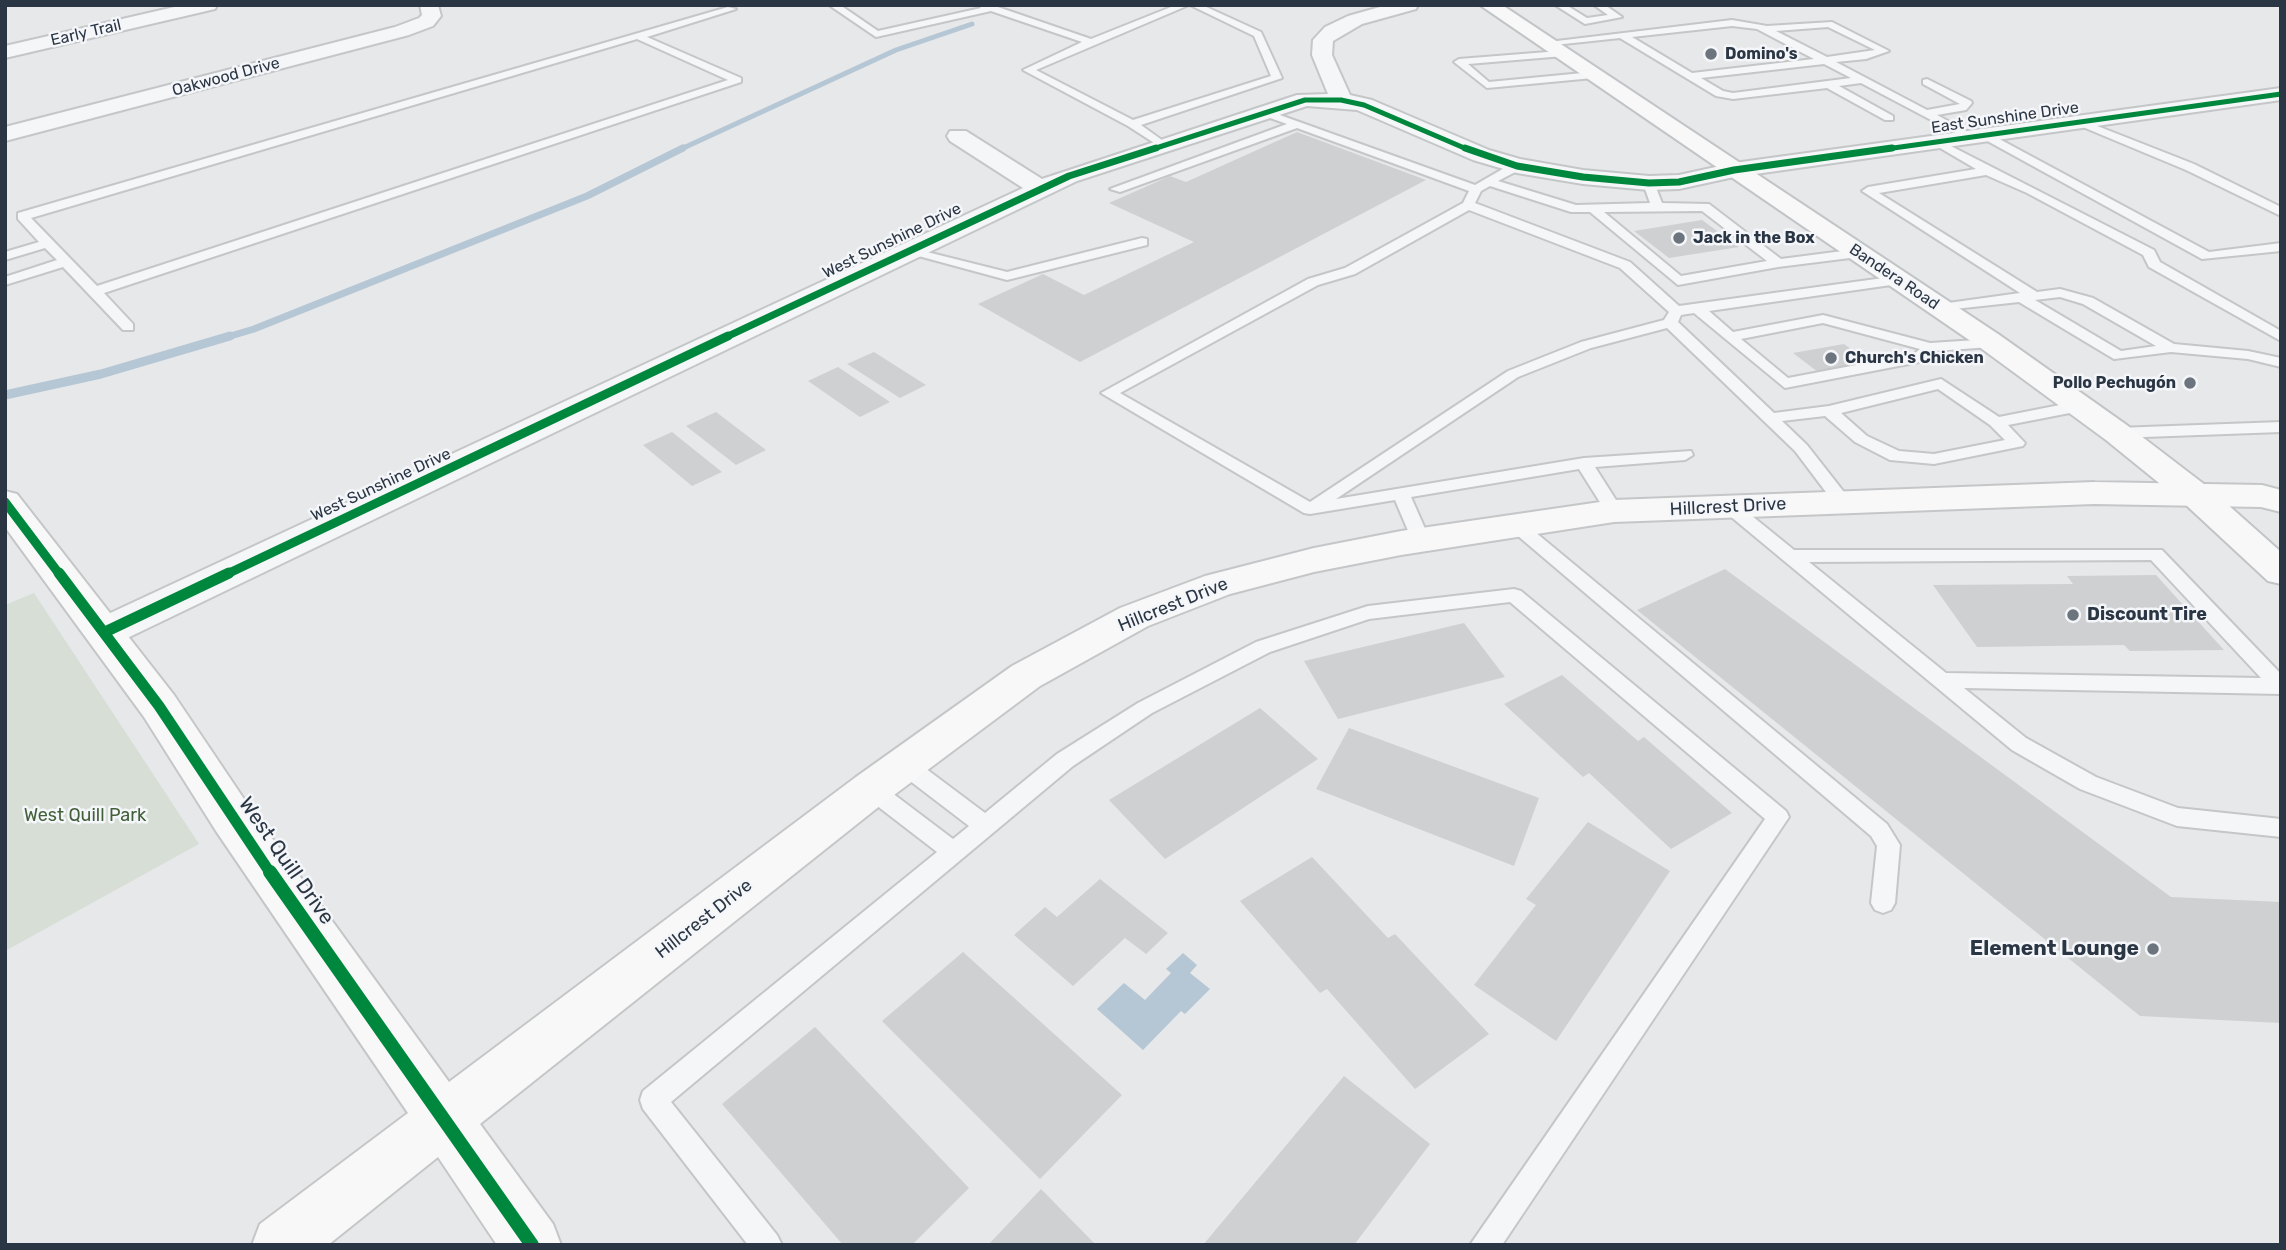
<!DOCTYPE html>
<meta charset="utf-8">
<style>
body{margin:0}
#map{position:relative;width:2286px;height:1250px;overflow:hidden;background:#e6e8ea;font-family:Rubik,sans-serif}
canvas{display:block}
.frame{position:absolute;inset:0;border:7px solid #2b3644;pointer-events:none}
</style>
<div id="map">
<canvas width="2286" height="1250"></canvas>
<div class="frame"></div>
</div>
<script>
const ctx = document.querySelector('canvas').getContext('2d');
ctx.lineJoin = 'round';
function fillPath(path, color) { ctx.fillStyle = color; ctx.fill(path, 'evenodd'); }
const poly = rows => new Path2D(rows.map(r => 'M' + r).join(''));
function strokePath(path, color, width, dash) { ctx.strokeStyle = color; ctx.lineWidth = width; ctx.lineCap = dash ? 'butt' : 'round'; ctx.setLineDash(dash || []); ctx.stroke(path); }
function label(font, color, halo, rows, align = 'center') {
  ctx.font = font + ' Rubik,sans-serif'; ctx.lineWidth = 5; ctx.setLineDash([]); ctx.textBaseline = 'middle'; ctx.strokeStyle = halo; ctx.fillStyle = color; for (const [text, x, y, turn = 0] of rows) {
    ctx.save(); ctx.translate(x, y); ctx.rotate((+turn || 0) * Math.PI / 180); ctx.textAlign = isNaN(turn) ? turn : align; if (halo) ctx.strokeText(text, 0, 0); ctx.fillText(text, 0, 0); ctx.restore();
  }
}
fillPath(poly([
 [34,593,199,844,5,951,5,605]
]), '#d7ded6');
fillPath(poly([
 [1183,953,1197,965,1190,973,1210,989,1185,1014,1181,1011,1143,1050,1097,1009,1124,983,1145,1000,1171,973,1166,969]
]), '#b5c6d4');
strokePath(poly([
 [679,150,896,50,972,24]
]), '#b5c6d4', 5);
strokePath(poly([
 [224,338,254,329,587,196,683,148]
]), '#b5c6d4', 7);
strokePath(poly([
 [5,395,101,374,230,336]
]), '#b5c6d4', 9);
fillPath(poly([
 [1297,132,1426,180,1080,362,978,304,1043,274,1084,295,1194,242,1109,203,1170,176,1186,182],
 [1702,220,1739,247,1669,258,1634,231],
 [1844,344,1870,363,1818,372,1793,353],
 [874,352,926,385,900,398,847,364],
 [838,367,890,402,860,417,808,381],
 [716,412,766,450,736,465,686,426],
 [672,432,722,472,692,486,643,445],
 [1725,569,2171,897,2281,902,2281,1023,2140,1016,1637,610],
 [2156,575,2224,650,2130,651,2124,645,1977,647,1933,585,2073,584,2067,576],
 [1464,623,1505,677,1338,719,1304,661],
 [1562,675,1638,741,1644,737,1732,813,1671,849,1589,773,1583,777,1504,704],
 [1260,708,1318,759,1165,859,1109,800],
 [1349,728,1539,798,1514,866,1316,789],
 [1588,822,1670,871,1556,1041,1474,985,1536,905,1526,899],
 [1312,857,1388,938,1395,934,1489,1034,1415,1089,1327,989,1320,993,1240,901],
 [1100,879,1168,933,1146,954,1125,938,1073,986,1014,935,1045,907,1057,917],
 [963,952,1122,1095,1040,1179,882,1021],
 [815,1027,969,1188,912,1245,843,1245,722,1104],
 [1344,1076,1430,1144,1354,1245,1203,1245],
 [1041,1189,1096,1245,988,1245]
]), '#ced0d2');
const lane = poly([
 [829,5,840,5,878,31,981,8,978,5,992,5,1091,39,1176,5,1189,5,1036,70,1133,120,1271,76,1254,36,1190,5,1202,5,1261,32,1282,78,1141,125,1166,143,1166,147,1162,148,1128,126,1023,70,1082,42,991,11,876,37,829,5],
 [1555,5,1566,5,1587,18,1608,15,1594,5,1605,5,1622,17,1585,24,1555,5],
 [728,7,736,9,647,37,741,78,741,82,104,293,133,324,133,330,123,330,63,267,5,285,5,277,57,260,45,248,5,260,5,252,39,242,18,219,18,213,728,7],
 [637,39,728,80,97,286,31,218,637,39],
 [1732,20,1767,26,1832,22,1889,51,1866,59,1836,62,1927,110,1960,104,1923,84,1923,80,1927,79,1971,101,1972,103,1966,110,1937,115,1979,138,1969,140,1861,83,1839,86,1893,116,1893,120,1885,120,1827,88,1733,99,1716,96,1620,38,1545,46,1540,43,1732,20],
 [1732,26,1757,29,1814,59,1692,73,1632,37,1732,26],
 [1828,27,1875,50,1827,57,1776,31,1828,27],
 [1824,64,1851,78,1733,93,1723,91,1701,78,1824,64],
 [1560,51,1564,52,1564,56,1468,64,1489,82,1593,72,1598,75,1593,78,1487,88,1454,62,1459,59,1560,51],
 [1263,109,1475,185,1513,163,1521,163,1521,169,1498,181,1576,205,1650,203,1643,183,1653,180,1662,203,1709,204,1781,259,1858,249,1865,253,1858,257,1778,267,1678,285,1590,212,1571,212,1490,186,1481,191,1475,203,1630,262,1679,306,1898,276,1905,280,1898,284,1709,311,1733,332,1823,315,1930,343,1992,339,1999,343,1992,347,1934,351,1919,362,1785,388,1694,313,1681,315,1678,322,1774,413,1829,406,1941,379,1999,417,2080,401,2088,406,2080,411,2008,425,2025,443,2023,446,1934,464,1890,460,1855,442,1825,416,1782,421,1807,445,1847,496,1850,500,1841,505,1835,504,1795,451,1667,328,1591,348,1518,377,1336,499,1584,458,1691,451,1693,455,1685,460,1595,467,1623,511,1620,515,1608,515,1579,469,1411,497,1430,540,1421,546,1412,540,1395,500,1310,514,1304,513,1101,393,1308,279,1345,268,1463,203,1469,191,1297,128,1120,192,1110,189,1287,124,1259,114,1258,112,1263,109],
 [1469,210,1620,268,1669,312,1664,320,1581,342,1508,371,1310,502,1120,393,1318,285,1355,274,1469,210],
 [1702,211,1767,261,1681,276,1604,212,1702,211],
 [1823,323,1920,349,1914,354,1788,378,1741,339,1823,323],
 [1938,389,1990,425,2005,440,1934,454,1899,451,1867,436,1841,413,1938,389],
 [2082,120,2194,164,2281,207,2281,216,2186,170,2078,125,2076,123,2082,120],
 [1982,134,1990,134,2209,252,2281,243,2281,251,2202,259,1982,138,1982,134],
 [1939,140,2154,250,2160,262,2281,331,2281,341,2149,267,2143,255,2027,193,1986,175,1879,193,2037,292,2060,289,2093,298,2174,344,2248,351,2281,358,2281,367,2248,359,2171,352,2114,359,2019,302,1936,311,1934,308,1941,304,2020,293,1862,191,1868,187,1976,169,1935,145,1935,141,1939,140],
 [2060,297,2083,304,2156,346,2121,351,2035,300,2060,297],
 [1142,238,1147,239,1147,245,1007,280,900,251,907,247,1007,272,1142,238],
 [2281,422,2281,432,2117,438,2109,433,2117,428,2281,422],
 [1730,502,1736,503,1794,550,2162,550,2281,674,2281,694,1964,688,2026,738,2096,777,2178,808,2281,819,2281,837,2177,826,2080,789,2012,750,1724,511,1721,507,1730,502],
 [2151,560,2261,678,1946,673,1809,562,2151,560],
 [1517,520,1523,522,1887,824,1900,845,1895,903,1891,910,1883,913,1875,910,1871,903,1877,846,1871,836,1511,530,1508,526,1517,520],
 [1514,589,1521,591,1786,811,1789,817,1502,1245,1470,1245,1765,819,1510,602,1369,619,1270,652,1152,713,1073,766,671,1102,777,1235,782,1245,748,1245,643,1109,640,1100,643,1091,937,852,863,795,860,789,863,783,871,780,879,783,953,839,969,826,897,771,894,765,897,759,905,757,913,759,985,813,1057,754,1138,703,1256,642,1368,606,1514,589]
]);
const street = poly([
 [183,5,217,5,215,9,5,58,5,46,183,5],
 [420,5,438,5,441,16,433,26,409,35,5,141,5,127,395,27,419,18,422,15,420,5],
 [1387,5,1418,5,1416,9,1362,24,1333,41,1332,55,1350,95,1372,100,1489,150,1520,159,1583,170,1649,176,1679,175,1734,163,2281,88,2281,100,1734,177,1679,189,1649,190,1583,184,1517,173,1473,160,1357,110,1307,106,1077,181,119,642,105,646,91,642,86,632,91,622,1023,188,950,141,947,136,950,131,966,131,1042,179,1297,95,1328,94,1312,55,1313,40,1325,27,1348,16,1387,5]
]);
const secondary = poly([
 [2094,482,2262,485,2281,490,2281,512,2261,507,2094,504,1614,522,1401,555,1314,572,1230,594,1148,626,1040,686,886,801,480,1124,553,1224,561,1245,497,1245,438,1157,328,1245,252,1245,260,1224,408,1113,216,831,144,717,5,527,5,491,17,494,174,695,248,805,449,1082,856,777,1012,666,1120,608,1205,576,1314,548,1401,531,1614,500,2094,482]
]);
const primary = poly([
 [1480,5,1502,5,1998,334,2128,426,2209,488,2281,552,2281,584,2268,581,2185,504,2106,440,1978,346,1480,5]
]);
strokePath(lane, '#c4c6c8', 4);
strokePath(street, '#c4c6c8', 4);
strokePath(secondary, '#c4c6c8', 4);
strokePath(primary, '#c2c5c8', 4);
fillPath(lane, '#f5f6f7');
fillPath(street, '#f5f6f7');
fillPath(secondary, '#f8f8f8');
fillPath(primary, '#f8f8f8');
strokePath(poly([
 [1150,150,1305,100,1341,100,1364,105,1469,150],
 [1879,150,2281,94]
]), '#00873e', 5);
strokePath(poly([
 [1465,148,1517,166,1583,177,1649,183,1679,182,1734,170,1892,148],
 [724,338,1069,176,1156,148]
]), '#00873e', 7);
strokePath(poly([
 [5,502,60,575],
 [225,575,728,336]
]), '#00873e', 9);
strokePath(poly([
 [59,573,159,706,271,874],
 [105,632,229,573]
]), '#00873e', 11);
strokePath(poly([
 [270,872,532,1245]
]), '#00873e', 14);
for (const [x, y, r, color] of [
 [1711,54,7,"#6c747e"],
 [1679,238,7,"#6c747e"],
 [1831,358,7,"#6c747e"],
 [2190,383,7,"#6c747e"],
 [2073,615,7,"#6c747e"],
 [2153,949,7,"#6c747e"]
]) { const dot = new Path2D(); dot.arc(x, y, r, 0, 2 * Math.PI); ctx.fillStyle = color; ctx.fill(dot); strokePath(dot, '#f4f6f9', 2.5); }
label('16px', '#2b3644', '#f4f6f9', [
 ["Early Trail",86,33,-13],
 ["Oakwood Drive",226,77,-15],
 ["East Sunshine Drive",2005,118,-8],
 ["West Sunshine Drive",892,241,-26],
 ["Bandera Road",1894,277,34],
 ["West Sunshine Drive",381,485,-25]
]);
label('bold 16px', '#2b3644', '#f4f6f9', [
 ["Domino's",1725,54],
 ["Jack in the Box",1693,238],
 ["Church's Chicken",1845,358],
 ["Pollo Pechugón",2176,383,"right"]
], 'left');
label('18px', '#2b3644', '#f4f6f9', [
 ["Hillcrest Drive",1728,507,-3],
 ["Hillcrest Drive",1173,605,-22],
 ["Hillcrest Drive",704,919,-38]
]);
label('bold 18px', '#2b3644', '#f4f6f9', [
 ["Discount Tire",2087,615]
], 'left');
label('18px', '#426039', '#f4f6f9', [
 ["West Quill Park",85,816]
]);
label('21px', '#2b3644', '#f4f6f9', [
 ["West Quill Drive",286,861,55]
]);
label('bold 21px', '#2b3644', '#f4f6f9', [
 ["Element Lounge",2139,949]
], 'right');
</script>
